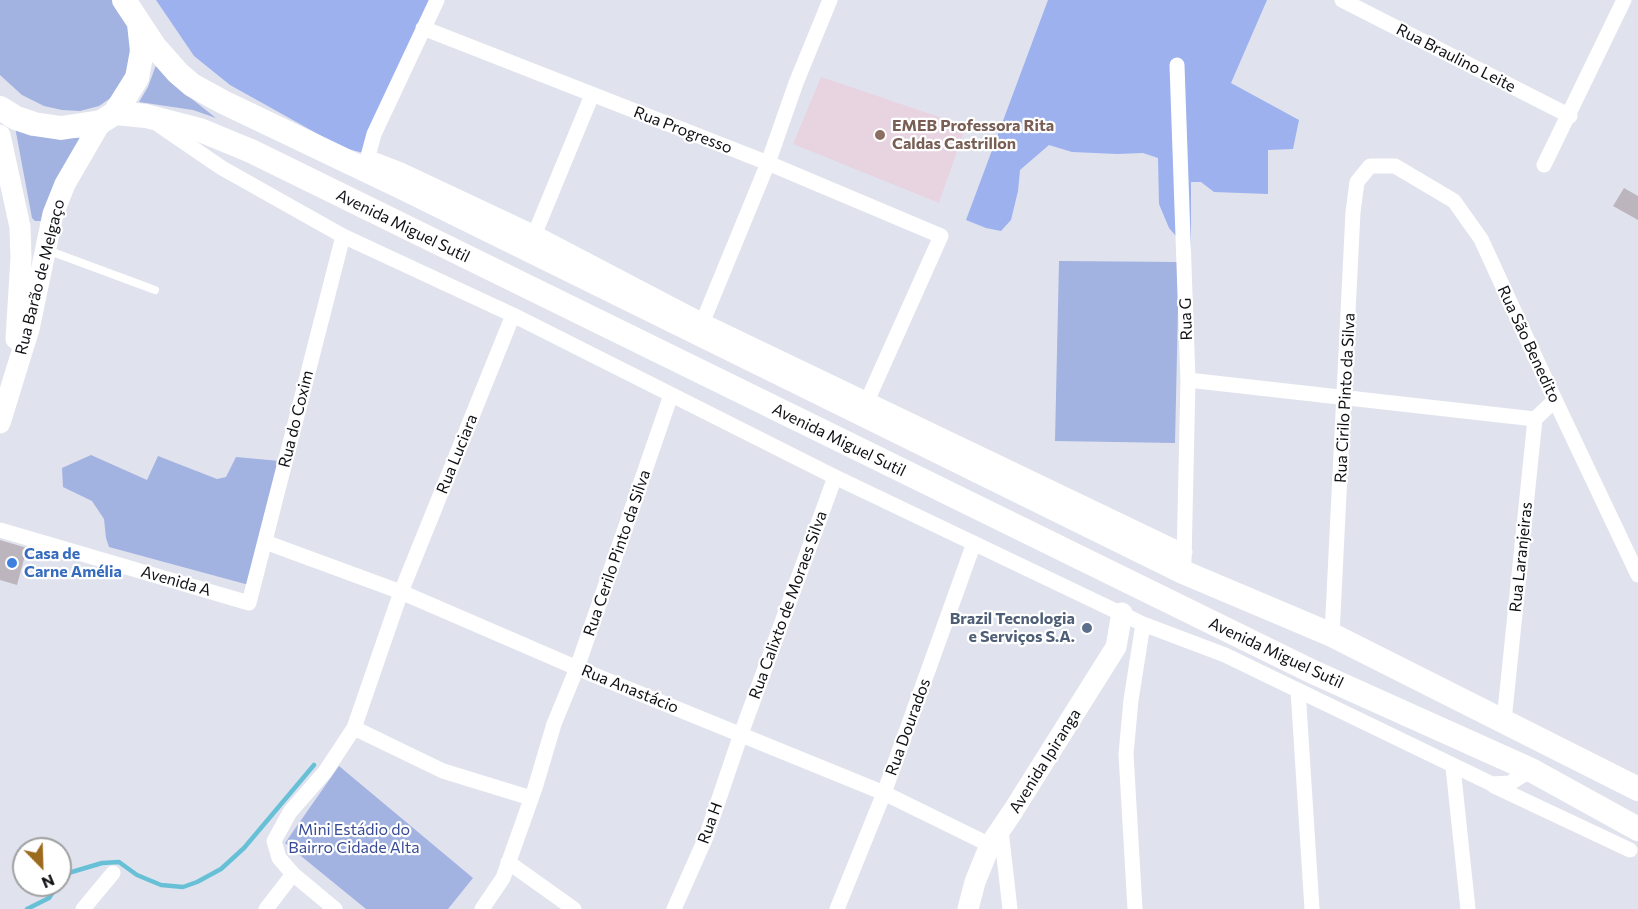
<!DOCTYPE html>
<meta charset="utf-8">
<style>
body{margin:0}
#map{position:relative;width:1638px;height:909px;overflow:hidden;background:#e0e3ee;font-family:Commissioner,sans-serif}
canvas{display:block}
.north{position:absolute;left:12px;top:837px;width:60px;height:60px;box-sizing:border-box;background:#fff;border:2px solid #9fa0a1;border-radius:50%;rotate:157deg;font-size:16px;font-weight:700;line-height:24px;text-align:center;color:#101115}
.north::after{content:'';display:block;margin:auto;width:21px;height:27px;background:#9b6a1e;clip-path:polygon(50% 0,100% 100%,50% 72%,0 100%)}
</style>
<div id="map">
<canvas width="1638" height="909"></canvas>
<div class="north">N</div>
</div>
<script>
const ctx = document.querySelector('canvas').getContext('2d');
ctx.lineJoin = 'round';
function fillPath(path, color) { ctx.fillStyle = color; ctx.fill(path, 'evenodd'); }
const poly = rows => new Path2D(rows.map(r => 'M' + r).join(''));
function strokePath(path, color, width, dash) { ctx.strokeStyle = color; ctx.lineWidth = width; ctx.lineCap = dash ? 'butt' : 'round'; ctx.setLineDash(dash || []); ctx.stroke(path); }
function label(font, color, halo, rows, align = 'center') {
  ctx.font = font + ' Commissioner,sans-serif'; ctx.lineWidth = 4.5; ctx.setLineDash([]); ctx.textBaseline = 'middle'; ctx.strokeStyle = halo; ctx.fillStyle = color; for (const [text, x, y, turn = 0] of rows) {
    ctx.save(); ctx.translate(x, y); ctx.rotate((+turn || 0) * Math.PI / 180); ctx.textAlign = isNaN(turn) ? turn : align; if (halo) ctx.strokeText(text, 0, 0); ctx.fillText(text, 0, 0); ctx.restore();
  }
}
fillPath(poly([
 [821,77,966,126,939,203,793,144]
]), '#e8d3e1');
fillPath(poly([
 [0,0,116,0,126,11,135,60,112,97,99,106,80,111,62,110,44,106,22,95,0,75],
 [156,65,178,88,216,118,193,110,139,102,148,87],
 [15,127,54,138,84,138,49,198,41,221,35,221,32,218],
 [1059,261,1179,262,1175,443,1055,441],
 [91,455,147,480,158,456,217,479,226,477,236,457,280,461,249,585,109,547,106,538,104,519,92,501,63,487,62,468],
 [339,766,473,878,448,909,366,909,285,843]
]), '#a2b2e1');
fillPath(poly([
 [156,0,434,0,364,153,343,148,230,85,194,56],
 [1048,0,1267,0,1231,83,1299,120,1293,149,1268,150,1268,194,1214,192,1201,182,1191,182,1191,262,1181,242,1169,228,1159,204,1158,158,1143,153,1117,154,1072,152,1049,145,1020,170,1018,191,1011,220,1001,231,986,228,966,220]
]), '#9cb1ee');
strokePath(poly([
 [60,882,65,874,102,863,119,862,137,875,161,885,183,887,197,882,221,869,244,848,314,765],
 [27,909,49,898,58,885]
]), '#68c0d7', 4.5);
fillPath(poly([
 [1624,188,1638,196,1638,220,1613,206],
 [0,540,27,548,17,585,0,580]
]), '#bdb5bd');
strokePath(poly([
 [47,250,155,290]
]), '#fff', 8);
strokePath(poly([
 [1342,0,1570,116],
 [423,28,768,163,941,236,868,399],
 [1177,65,1188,380,1184,561],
 [159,125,222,168,343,236,513,315,835,477,1143,624,1225,655,1492,784,1510,783,1531,770],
 [367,160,374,134,437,0],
 [1544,165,1624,0],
 [358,168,367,160,375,160,401,170,535,233,703,321,1185,552],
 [535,233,592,95],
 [513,315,401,592,354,728,443,771,531,798],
 [703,321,768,163,796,83,830,0],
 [1188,380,1535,419],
 [0,530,249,603,343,236],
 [265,542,401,592,577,668,884,793,990,845],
 [1332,635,1353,212,1357,182,1370,166,1395,166,1454,201,1481,239,1555,400,1638,575],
 [1298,690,1312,909],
 [1504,721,1535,419,1555,400],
 [1453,767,1468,909],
 [1494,786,1630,850],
 [1001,830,1010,909],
 [508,862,574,909],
 [83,909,113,873],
 [266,909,293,874],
 [335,909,293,874,279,858,274,841,290,812,325,772,354,728],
 [482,909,503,878,535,788,554,724,577,668,671,395],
 [674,909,706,837,741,734,835,477],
 [837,909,884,793,974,543],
 [1135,909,1126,754,1131,700,1143,624]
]), '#fff', 15);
strokePath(poly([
 [0,135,20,227,21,258,16,339],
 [0,423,29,329,53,214,65,184,101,122],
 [968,909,975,882,990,845,1013,811,1116,647,1122,613]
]), '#fff', 21);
strokePath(poly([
 [124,0,155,47,178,73,192,85,223,102,403,188,1183,572,1332,635,1638,789],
 [0,108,16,118,34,124,61,128,101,122,115,113,137,78,142,51,139,24],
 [115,113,146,116,200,130,251,151,1313,672,1531,770,1638,829]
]), '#fff', 24);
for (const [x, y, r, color] of [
 [880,135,6,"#8d6e63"],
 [12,563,6,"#3f7fe0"],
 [1087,628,6,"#5c6f8a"]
]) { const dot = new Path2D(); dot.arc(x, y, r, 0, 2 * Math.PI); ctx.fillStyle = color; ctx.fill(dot); strokePath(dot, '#fff', 2); }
label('16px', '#101115', '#fff', [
 ["Rua Braulino Leite",1456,58,27],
 ["Rua Progresso",683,130,21],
 ["Avenida Miguel Sutil",403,226,26],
 ["Rua Barão de Melgaço",40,277,-76],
 ["Rua G",1186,319,-92],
 ["Rua São Benedito",1529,344,65],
 ["Rua Cirilo Pinto da Silva",1345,398,-87],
 ["Rua do Coxim",296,419,-76],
 ["Avenida Miguel Sutil",839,440,26],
 ["Rua Luciara",457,454,-68],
 ["Rua Cerilo Pinto da Silva",617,553,-71],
 ["Rua Laranjeiras",1521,557,-84],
 ["Avenida A",176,581,16],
 ["Rua Calixto de Moraes Silva",788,605,-70],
 ["Avenida Miguel Sutil",1276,653,25],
 ["Rua Anastácio",630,689,22],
 ["Rua Dourados",908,727,-70],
 ["Avenida Ipiranga",1045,761,-58],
 ["Rua H",710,823,-70]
]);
label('bold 16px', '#785e54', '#fff', [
 ["EMEB Professora Rita",892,126],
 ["Caldas Castrillon",892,144]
], 'left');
label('bold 16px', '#366cbe', '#fff', [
 ["Casa de",24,554],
 ["Carne Amélia",24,572]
], 'left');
label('bold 16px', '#4e5e75', '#fff', [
 ["Brazil Tecnologia",1075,619],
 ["e Serviços S.A.",1075,637]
], 'right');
label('16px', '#384b94', '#fff', [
 ["Mini Estádio do",354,830],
 ["Bairro Cidade Alta",354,848]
]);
</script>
